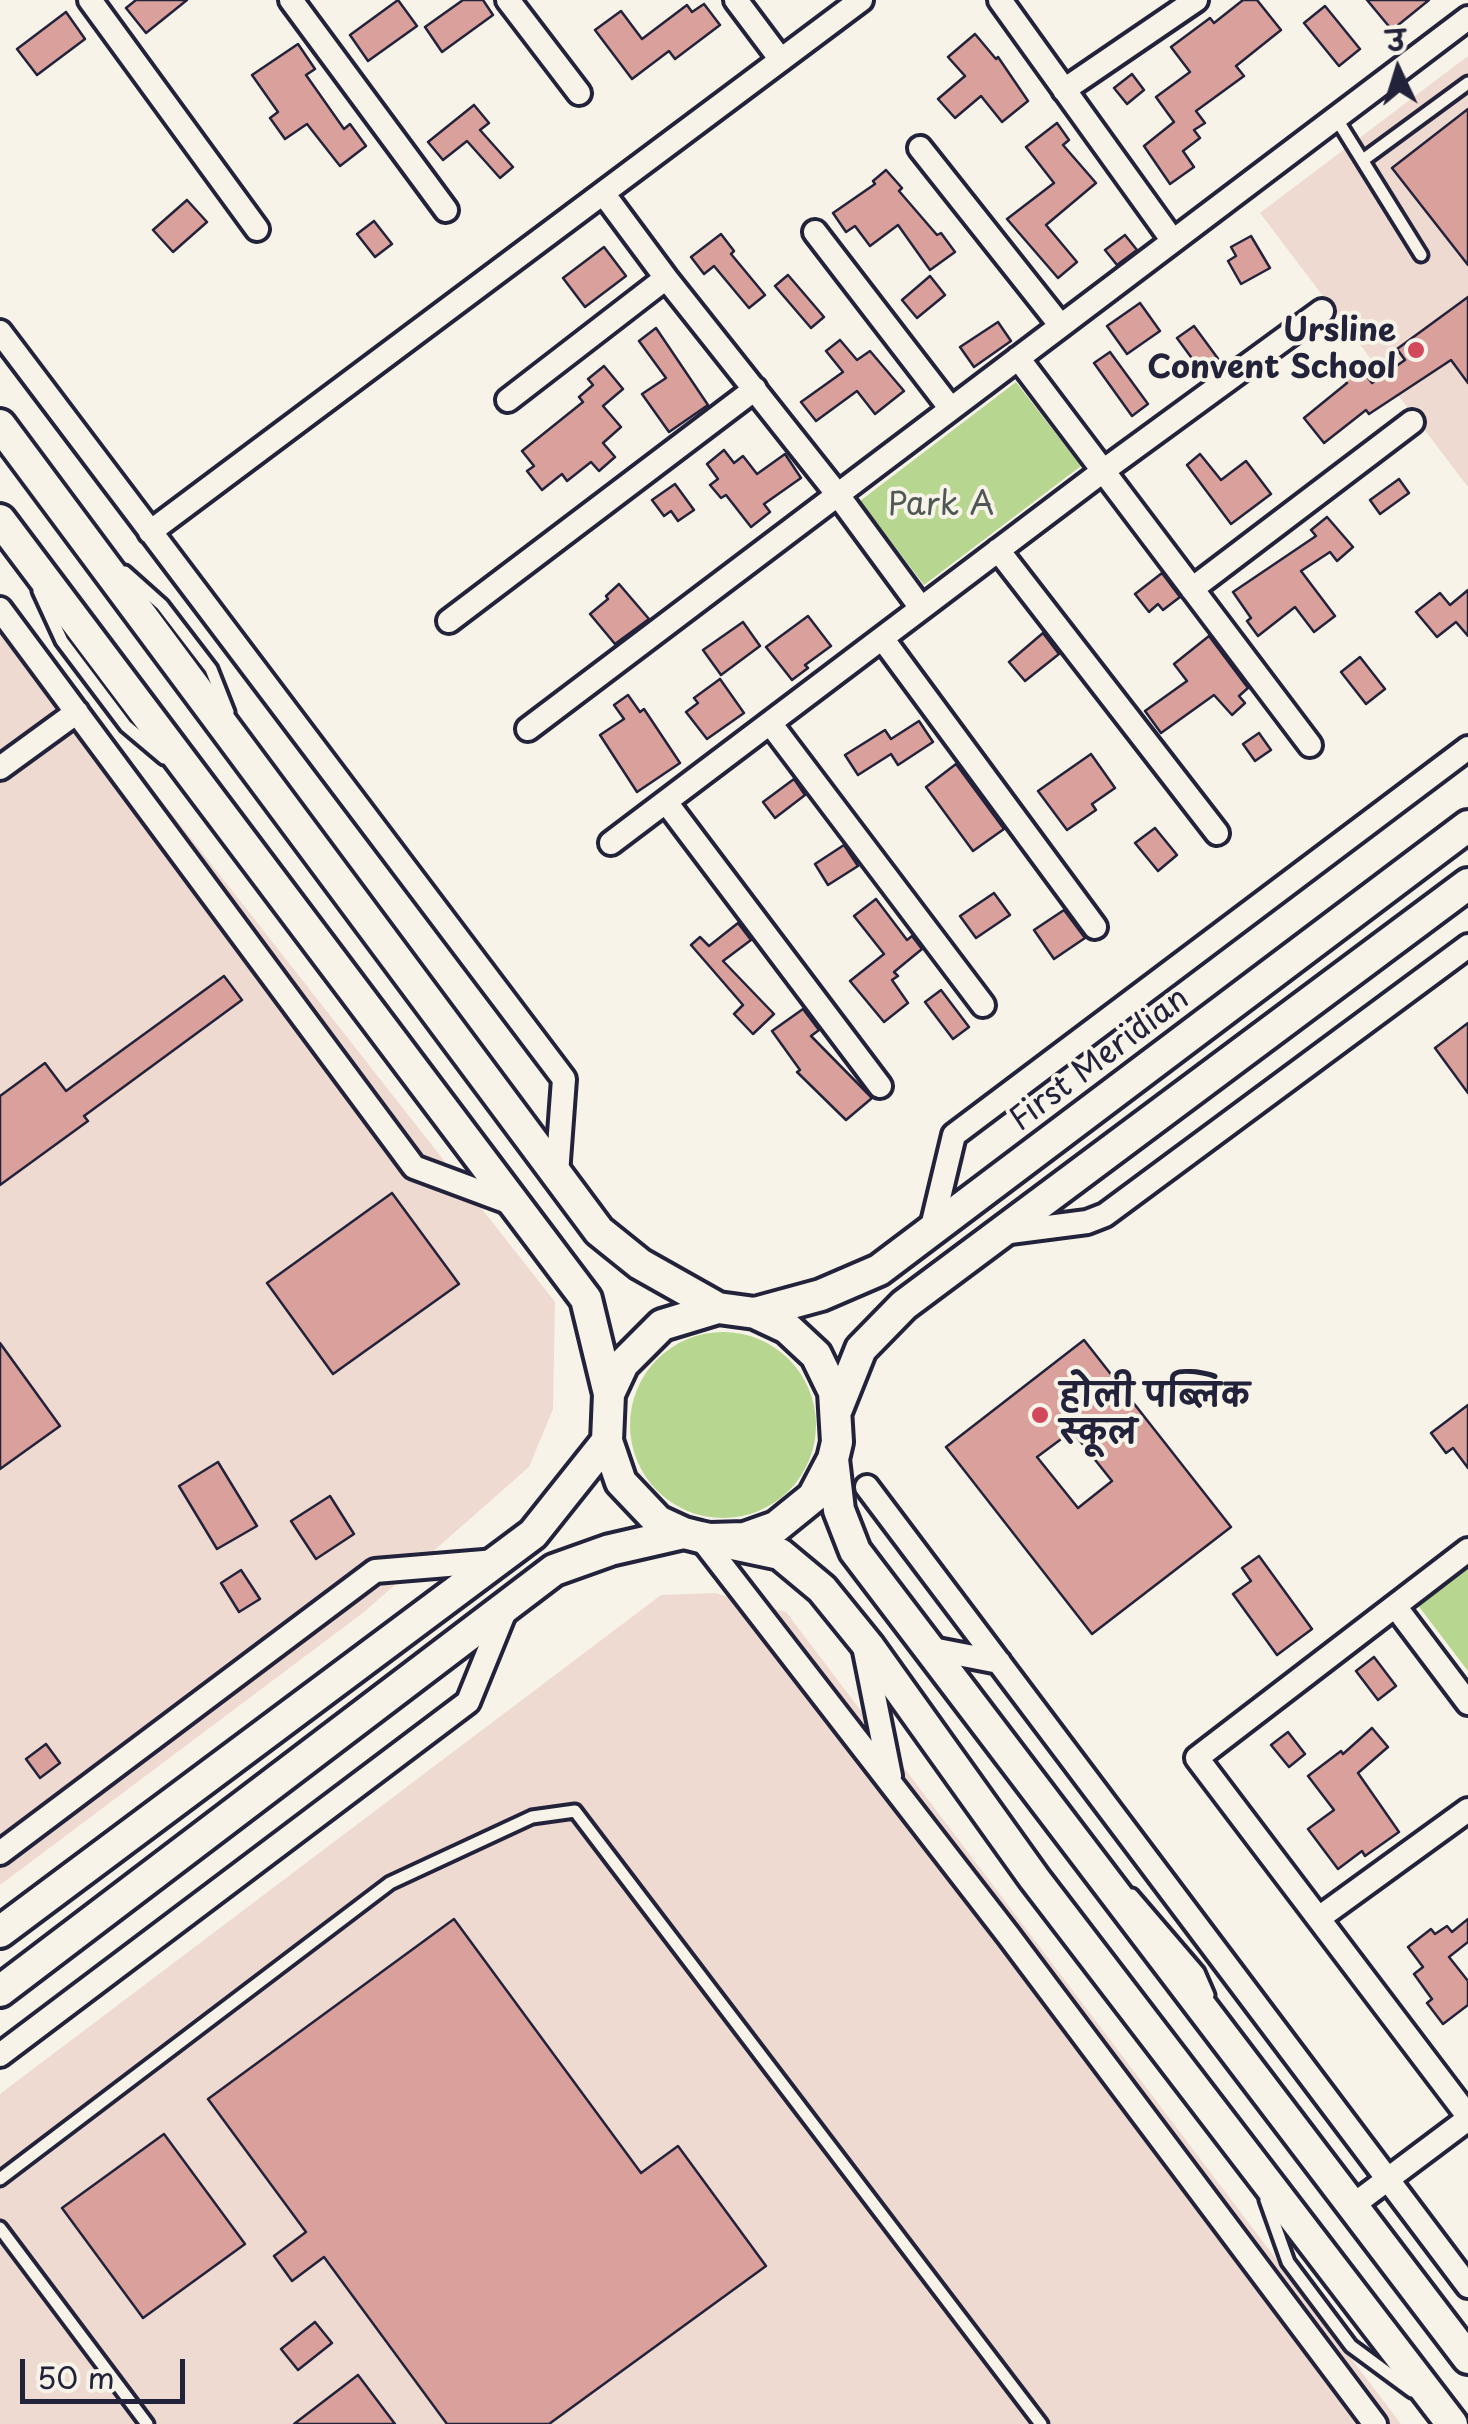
<!DOCTYPE html>
<meta charset="utf-8">
<style>
body{margin:0}
#map{position:relative;width:1468px;height:2424px;overflow:hidden;background:#f7f3e8;font-family:"Playpen Sans","Playpen Sans Deva",sans-serif}
canvas{display:block}
.north{position:absolute;left:1348px;top:20px;width:100px;height:100px;-webkit-text-stroke:8px #f7f3e8;paint-order:stroke;rotate:356deg;font-size:28px;font-weight:700;line-height:40px;text-align:center;color:#22223b}
.north::after{content:'';display:block;margin:auto;width:35px;height:45px;background:#22223b;clip-path:polygon(50% 0,100% 100%,50% 72%,0 100%)}
.scale{position:absolute;left:20px;top:2359px;width:165px;height:45px;box-sizing:border-box;border:5px solid #22223b;border-top:0;padding-left:12px;font-size:30px;line-height:35px;white-space:nowrap;color:#22223b;-webkit-text-stroke:8px #f7f3e8;paint-order:stroke}
</style>
<div id="map">
<canvas width="1468" height="2424"></canvas>
<div class="north">उ</div>
<div class="scale">50 m</div>
</div>
<script>
const ctx = document.querySelector('canvas').getContext('2d');
ctx.lineJoin = 'round';
function fillPath(path, color) { ctx.fillStyle = color; ctx.fill(path, 'evenodd'); }
const poly = rows => new Path2D(rows.map(r => 'M' + r).join(''));
function strokePath(path, color, width, dash) { ctx.strokeStyle = color; ctx.lineWidth = width; ctx.lineCap = dash ? 'butt' : 'round'; ctx.setLineDash(dash || []); ctx.stroke(path); }
function label(font, color, halo, rows, align = 'center') {
  ctx.font = font + ' "Playpen Sans","Playpen Sans Deva",sans-serif'; ctx.lineWidth = 8; ctx.setLineDash([]); ctx.textBaseline = 'middle'; ctx.strokeStyle = halo; ctx.fillStyle = color; for (const [text, x, y, turn = 0] of rows) {
    ctx.save(); ctx.translate(x, y); ctx.rotate((+turn || 0) * Math.PI / 180); ctx.textAlign = isNaN(turn) ? turn : align; if (halo) ctx.strokeText(text, 0, 0); ctx.fillText(text, 0, 0); ctx.restore();
  }
}
fillPath(poly([
 [1468,56,1468,487,1260,213],
 [0,595,555,1302,553,1409,529,1467,364,1612,0,1885],
 [715,1593,786,1612,1401,2424,0,2424,0,2094,661,1595]
]), '#eedad1');
fillPath(poly([
 [1016,382,1081,466,924,585,860,501],
 '630 1425a93 93 0 1 1 186 0a93 93 0 1 1-186 0Z',
 [1468,1566,1468,1671,1417,1604]
]), '#b7d68f');
const building = poly([
 [136,0,187,0,146,33,126,8,136,0],
 [398,0,417,26,368,61,350,35,398,0],
 [463,0,483,0,493,15,442,52,425,27,463,0],
 [1243,0,1257,0,1281,30,1236,66,1244,76,1196,111,1205,123,1194,130,1200,138,1183,151,1194,167,1170,184,1144,146,1174,122,1156,97,1190,72,1171,47,1210,18,1214,23,1243,0],
 [1367,0,1429,0,1392,30,1367,0],
 [704,4,720,25,675,59,669,51,632,79,595,30,621,11,642,39,687,5,692,12,704,4],
 [1325,6,1360,49,1339,66,1304,23,1325,6],
 [66,12,85,39,37,75,17,49,66,12],
 [975,34,996,59,998,57,1028,101,1002,122,981,96,955,118,938,99,965,76,948,57,975,34],
 [298,44,315,69,306,75,344,129,350,124,366,146,340,166,307,124,285,139,270,118,278,112,252,75,298,44],
 [1132,74,1144,90,1127,104,1114,88,1132,74],
 [474,105,489,123,480,130,513,167,500,178,467,141,443,160,428,142,474,105],
 [1468,109,1468,265,1392,168,1468,109],
 [1057,123,1069,140,1063,145,1096,183,1046,225,1077,262,1058,278,1007,219,1054,183,1026,147,1057,123],
 [886,170,902,188,899,191,937,235,941,233,955,252,930,270,898,225,870,246,855,226,846,232,833,213,875,184,873,181,886,170],
 [187,200,207,222,173,252,153,230,187,200],
 [374,221,392,244,375,257,357,234,374,221],
 [721,234,734,251,731,254,765,295,749,308,714,266,704,274,691,257,721,234],
 [1125,235,1137,250,1117,265,1105,250,1125,235],
 [1251,236,1270,268,1241,284,1228,261,1236,256,1231,247,1251,236],
 [604,247,626,276,585,307,563,278,604,247],
 [788,275,824,317,811,328,775,286,788,275],
 [930,276,945,295,917,318,902,300,930,276],
 [1468,297,1468,383,1451,360,1369,414,1366,410,1324,443,1304,418,1347,383,1343,378,1359,366,1372,383,1405,360,1397,349,1468,297],
 [1140,303,1160,331,1127,354,1107,326,1140,303],
 [998,322,1011,341,974,367,960,347,998,322],
 [1194,326,1219,360,1202,372,1177,338,1194,326],
 [656,328,708,405,669,432,642,394,666,378,639,341,656,328],
 [840,340,857,360,870,351,904,391,875,414,857,391,816,421,801,402,843,372,826,351,840,340],
 [1110,352,1148,404,1132,416,1094,363,1110,352],
 [604,366,623,389,603,406,621,427,603,443,615,457,599,471,591,462,567,481,562,474,542,490,527,471,534,466,522,451,583,402,579,397,593,385,588,379,604,366],
 [724,450,734,463,743,456,757,474,785,454,801,478,764,504,770,512,751,527,726,495,721,498,710,485,718,479,707,464,724,450],
 [1200,454,1221,480,1246,461,1271,494,1231,524,1187,465,1200,454],
 [1399,479,1409,493,1380,514,1370,500,1399,479],
 [675,484,694,510,678,521,671,511,664,516,652,500,675,484],
 [1327,517,1353,547,1337,561,1330,552,1301,571,1335,616,1314,632,1295,607,1258,636,1247,621,1251,618,1233,592,1316,536,1311,530,1327,517],
 [1162,573,1180,597,1163,610,1158,604,1149,612,1135,594,1162,573],
 [619,584,649,619,615,644,590,614,608,599,606,596,619,584],
 [1468,590,1468,636,1456,622,1437,637,1416,612,1440,593,1450,605,1468,590],
 [808,616,831,646,805,665,808,668,792,680,766,647,808,616],
 [743,622,760,646,721,675,703,650,743,622],
 [1043,633,1059,654,1025,681,1009,662,1043,633],
 [1209,636,1248,688,1239,696,1245,703,1232,715,1214,695,1161,733,1145,711,1187,681,1174,664,1209,636],
 [1360,657,1385,689,1366,704,1341,672,1360,657],
 [720,679,744,713,707,739,686,712,698,703,694,698,720,679],
 [628,695,640,712,644,709,680,763,637,792,600,735,624,719,614,705,628,695],
 [919,721,933,742,898,765,891,754,858,775,845,755,885,730,891,739,919,721],
 [1259,733,1271,750,1255,761,1243,744,1259,733],
 [1091,754,1115,788,1092,804,1096,810,1067,830,1038,791,1091,754],
 [956,764,1004,829,973,851,926,787,956,764],
 [794,779,805,795,775,818,763,802,794,779],
 [1155,828,1177,855,1158,871,1135,843,1155,828],
 [844,845,858,866,828,885,815,864,844,845],
 [994,893,1010,915,976,938,960,916,994,893],
 [876,899,907,940,912,936,922,949,894,972,898,976,892,980,908,1003,884,1022,850,981,884,954,854,916,876,899],
 [1064,910,1085,938,1054,959,1034,930,1064,910],
 [738,923,751,940,723,961,774,1014,753,1034,734,1014,743,1005,691,945,700,937,709,946,738,923],
 [224,976,242,1000,84,1116,88,1121,0,1185,0,1096,45,1063,66,1091,224,976],
 [941,990,969,1027,953,1039,925,1002,941,990],
 [803,1009,819,1030,811,1036,872,1098,846,1120,797,1072,800,1070,772,1031,803,1009],
 [1468,1023,1468,1093,1435,1048,1468,1023],
 [392,1193,459,1284,333,1374,267,1283,392,1193],
 [1084,1340,1231,1527,1092,1634,946,1447,1084,1340],
 [1072,1431,1112,1481,1078,1508,1037,1457,1072,1431],
 [0,1343,60,1426,0,1469,0,1343],
 [1468,1405,1468,1468,1453,1448,1446,1453,1431,1433,1468,1405],
 [218,1462,257,1526,217,1549,179,1486,218,1462],
 [330,1496,354,1534,316,1559,291,1521,330,1496],
 [1259,1556,1312,1629,1277,1655,1233,1594,1251,1581,1242,1568,1259,1556],
 [241,1570,260,1599,239,1612,221,1583,241,1570],
 [1374,1657,1396,1686,1378,1700,1356,1671,1374,1657],
 [1372,1728,1388,1747,1358,1773,1399,1832,1365,1856,1362,1851,1338,1869,1308,1829,1334,1810,1308,1776,1341,1751,1343,1754,1372,1728],
 [1288,1732,1305,1754,1289,1767,1271,1745,1288,1732],
 [46,1744,60,1763,40,1778,26,1759,46,1744],
 [454,1919,641,2173,678,2146,766,2266,549,2424,447,2424,324,2257,292,2281,274,2256,306,2232,208,2099,454,1919],
 [1468,1919,1468,1942,1449,1957,1468,1981,1468,2005,1443,2024,1427,2003,1432,1999,1414,1974,1423,1967,1408,1947,1431,1929,1435,1934,1447,1926,1452,1932,1468,1919],
 [164,2134,245,2244,143,2318,62,2208,164,2134],
 [315,2322,332,2343,298,2370,281,2349,315,2322],
 [358,2375,395,2424,294,2424,358,2375]
]);
fillPath(building, '#daa09b');
strokePath(building, '#22223b', 2.5);
const service = poly([
 [1336,118,1421,255],
 [1363,160,1468,83],
 [125,572,162,605,211,669,228,712],
 [39,591,62,641,126,726,164,758],
 [1132,1895,1198,1972,1208,1995],
 [0,2179,390,1883,532,1817,575,1811,1041,2424],
 [1266,2200,1288,2262,1351,2346,1412,2391],
 [0,2228,147,2424]
]);
const minor = poly([
 [90,0,257,229],
 [291,0,446,210],
 [508,0,579,93],
 [736,0,781,60],
 [1000,0,1173,241],
 [1064,90,1196,0],
 [920,148,1061,326],
 [603,193,666,278],
 [815,232,951,409],
 [0,332,564,1079,557,1174],
 [1018,358,1310,745],
 [508,400,666,278,838,495,921,608],
 [150,532,861,0],
 [998,550,1217,833],
 [1192,589,1412,422],
 [0,609,414,1167,516,1205],
 [449,621,755,389],
 [882,638,1095,927],
 [770,723,983,1005],
 [528,729,1468,18],
 [0,768,77,712],
 [666,802,880,1086],
 [611,843,1103,471,1322,311],
 [931,1231,954,1135,1468,748],
 [1002,1233,1087,1222,1105,1215,1468,946],
 [867,1487,1468,2286],
 [700,1537,1008,1935,1375,2424],
 [1468,1550,1197,1758,1468,2116],
 [1395,1606,1468,1703],
 [864,1646,890,1776],
 [927,1648,999,1662],
 [0,1853,375,1571,496,1561],
 [1319,1918,1468,1810],
 [0,2055,468,1702,507,1606],
 [1352,2206,1468,2119]
]);
const tertiary = poly([
 [0,425,599,1231,640,1264,718,1308],
 [0,520,586,1299,609,1394],
 [755,1313,821,1295,879,1270,1468,826],
 [837,1409,861,1349,904,1305,1468,884],
 [833,1459,839,1510,855,1551,1468,2358],
 [710,1539,745,1538,776,1527,813,1497,833,1459,837,1442,834,1392,816,1355,787,1328,755,1313,718,1308,662,1325,623,1364,609,1394,607,1441,621,1482,658,1521,684,1533,700,1537,780,1554,822,1589,869,1647,1034,1878,1452,2424],
 [0,1932,533,1534,607,1441],
 [0,1991,554,1570,610,1550,684,1533]
]);
strokePath(service, '#22223b', 19);
strokePath(minor, '#22223b', 30);
strokePath(tertiary, '#22223b', 38);
strokePath(service, '#f7f3e8', 11);
strokePath(minor, '#f7f3e8', 22);
strokePath(tertiary, '#f7f3e8', 30);
for (const [x, y, r, color] of [
 [1416,350,10,"#d1495b"],
 [1040,1415,10,"#d1495b"]
]) { const dot = new Path2D(); dot.arc(x, y, r, 0, 2 * Math.PI); ctx.fillStyle = color; ctx.fill(dot); strokePath(dot, '#f7f3e8', 4); }
label('bold 32px', '#22223b', '#f7f3e8', [
 ["Ursline",1396,332],
 ["Convent School",1396,369],
 ["होली पब्लिक",1060,1397,"left"],
 ["स्कूल",1060,1434,"left"]
], 'right');
label('32px', '#4f5854', '#f7f3e8', [
 ["Park A",941,506]
]);
label('32px', '#22223b', '#f7f3e8', [
 ["First Meridian",1100,1060,-37]
]);
</script>
